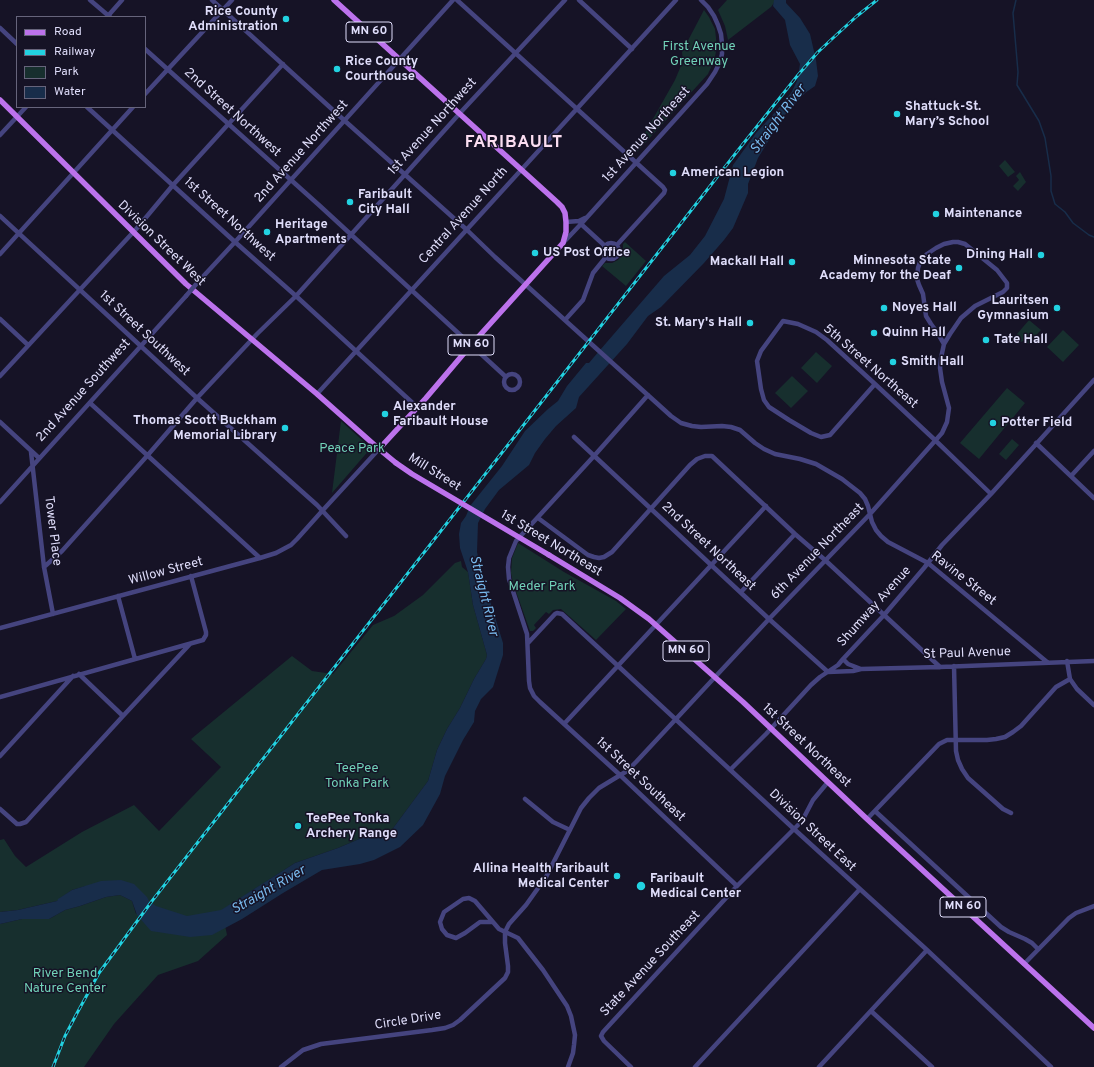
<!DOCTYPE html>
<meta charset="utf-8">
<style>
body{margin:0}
#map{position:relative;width:1094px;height:1067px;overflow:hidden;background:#161326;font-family:Overpass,sans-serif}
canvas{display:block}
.legend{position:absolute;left:16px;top:16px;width:130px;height:92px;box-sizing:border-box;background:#161326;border:1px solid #66647b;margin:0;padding:5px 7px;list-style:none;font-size:12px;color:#dfddfa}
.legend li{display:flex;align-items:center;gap:8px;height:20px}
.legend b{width:20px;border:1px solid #66647b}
</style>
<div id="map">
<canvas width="1094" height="1067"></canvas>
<ul class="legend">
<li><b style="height:5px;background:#bc72ec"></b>Road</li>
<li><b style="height:5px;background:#22d2e1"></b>Railway</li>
<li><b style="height:11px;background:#172f2e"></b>Park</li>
<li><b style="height:11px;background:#182d4a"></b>Water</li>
</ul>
</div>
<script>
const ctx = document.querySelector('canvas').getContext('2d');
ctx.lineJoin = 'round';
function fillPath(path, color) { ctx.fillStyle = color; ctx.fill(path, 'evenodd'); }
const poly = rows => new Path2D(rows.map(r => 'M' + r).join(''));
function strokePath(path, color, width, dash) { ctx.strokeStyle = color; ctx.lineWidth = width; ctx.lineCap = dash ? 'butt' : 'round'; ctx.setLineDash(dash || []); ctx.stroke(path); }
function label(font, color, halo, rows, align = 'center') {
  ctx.font = font + ' Overpass,sans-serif'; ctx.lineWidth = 3; ctx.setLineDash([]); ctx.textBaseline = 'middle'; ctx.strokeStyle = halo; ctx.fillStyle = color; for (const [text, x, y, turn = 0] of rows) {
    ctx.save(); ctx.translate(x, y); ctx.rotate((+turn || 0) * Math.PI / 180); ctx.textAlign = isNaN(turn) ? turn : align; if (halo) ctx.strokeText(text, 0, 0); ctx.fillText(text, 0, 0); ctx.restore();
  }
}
fillPath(poly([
 [727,0,776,0,771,7,728,40,725,26,718,10],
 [704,10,709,17,715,29,717,47,714,61,708,74,637,152,633,148,641,140,675,80,683,61,682,52],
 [1005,160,1015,172,1008,177,999,166],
 [1020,172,1026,182,1018,191,1013,186,1019,180,1016,176],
 [625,242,646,261,626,286,602,266,605,263,612,263,618,260,623,254,623,244],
 [1029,320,1041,330,1028,344,1024,341,1020,342,1016,338,1017,334],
 [1063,330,1079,345,1063,362,1047,347],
 [816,352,832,366,817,383,801,368],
 [792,376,808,391,791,408,775,393],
 [1007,388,1025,403,979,459,960,443],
 [341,421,371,448,332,493],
 [1012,439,1019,445,1006,460,999,454],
 [518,543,564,572,616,601,626,609,596,640,561,609,553,610,549,614,546,612,534,625,536,628,533,631,530,631,513,583,511,573,512,558],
 [461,561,462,567,468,572,473,605,487,655,486,659,474,679,460,708,447,729,437,750,428,781,391,831,364,837,338,848,295,863,222,910,227,935,198,961,158,975,114,1024,84,1067,0,1067,0,924,22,919,49,919,65,910,80,906,106,897,120,895,132,901,136,914,147,897,86,886,72,890,59,899,57,901,18,910,0,912,0,840,4,839,15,856,26,867,82,832,134,805,159,831,221,767,191,739,292,656,312,671,333,674,373,625,394,616,423,595,455,563]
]), '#172f2e');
fillPath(poly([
 [774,0,786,0,786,3,800,18,810,34,816,60,818,76,815,86,805,93,783,117,758,158,748,184,748,193,733,228,724,240,704,263,661,307,648,316,627,344,579,397,576,408,556,426,545,439,535,453,529,465,499,490,485,509,478,523,477,552,483,578,503,643,503,655,493,687,481,699,475,711,474,722,463,740,445,776,440,794,423,825,400,847,374,860,360,864,322,870,283,893,242,919,212,935,190,937,151,931,137,915,132,901,120,895,106,897,80,906,65,910,49,919,22,919,0,924,0,912,18,910,57,901,58,899,72,890,101,881,121,880,134,884,147,897,149,901,156,906,187,916,221,910,295,863,338,848,364,837,391,831,428,781,437,750,447,729,460,708,474,679,486,659,487,655,473,605,468,572,460,548,459,534,461,523,466,516,470,506,502,466,525,431,548,409,558,401,567,386,586,363,589,363,594,357,664,276,690,255,705,236,724,199,733,165,756,133,777,110,791,93,797,81,800,64,790,45,785,20,773,6]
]), '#182d4a');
strokePath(poly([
 [1016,0,1013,13,1018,72,1017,85,1039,121,1045,138,1051,176,1051,191,1055,204,1065,212,1073,223,1089,235,1094,237]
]), '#182d4a', 1.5);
strokePath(poly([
 [90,0,110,17],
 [212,0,345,121,467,230,495,257,671,416,681,423,692,426,701,427,722,426,731,427,740,430,755,443,764,449,775,454,800,459,816,464,842,479,860,493,865,499,868,506,872,522,876,530,881,536,888,542,928,563,1047,662],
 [457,0,663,187,665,190,664,193,616,246],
 [579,0,632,49],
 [107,17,122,0],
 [0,28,17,44],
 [145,49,320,206,506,377],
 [145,94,232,0],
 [87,107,235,242,296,296,417,407],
 [0,135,26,107],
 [0,216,197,398,317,505,346,536],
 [566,222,579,221,585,218],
 [581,224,605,246],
 [563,243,581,224,707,84,715,72,720,62,722,54,722,44,721,34,718,25,714,16,708,7,701,0],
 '603 251a8 8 0 1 1 16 0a8 8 0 1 1-16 0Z',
 [0,254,133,107],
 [198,282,235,242,453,0],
 [0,319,28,345],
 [565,320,583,300,593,273,606,257],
 '504 382a8 8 0 1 1 16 0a8 8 0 1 1-16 0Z',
 [0,376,138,227,173,185,283,64],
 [875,384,830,435,821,437,811,433,789,420,769,407,764,400,761,389,757,361,761,351,783,321,798,324,816,332,827,340,875,384,936,441,991,494],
 [317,394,676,0],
 [648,395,594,456,516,541,509,558,508,567,509,579,527,634,529,681,530,688,534,696,540,702,620,775,737,886],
 [90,403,260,558],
 [0,422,39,458],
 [574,437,769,619,828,672,853,671,861,669],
 [1036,443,1094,498],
 [31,452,44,567,53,614],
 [1071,476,1094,451],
 [0,502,186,296],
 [538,518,588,555,594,557,599,558,604,557,612,552,690,465,697,459,705,456,712,456,795,534,825,560,940,667],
 [44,567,62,551,147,456,197,398,257,334,296,296,460,113,565,0],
 [741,592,795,534],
 [118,596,135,659],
 [0,628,260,558,276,553,291,545,297,539,323,510,379,449],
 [528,643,555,614,557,613,562,614,794,829,927,950,1051,1067],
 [843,659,848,664,861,669,940,667,1094,661],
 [1067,661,1070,679,1077,689,1094,705],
 [954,666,956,751,958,760,962,769,968,778,1003,809,1011,813],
 [79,674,123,716],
 [0,697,203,640,206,635,206,632,191,576],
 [564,724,766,506],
 [0,756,73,676],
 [730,770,766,734,811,685,820,677,838,665,843,659,884,615,924,568,942,545,991,494,1094,380],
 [525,799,553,822,570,830],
 [0,809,17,824,20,824,26,822,123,716,190,644],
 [875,811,1001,927,1009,932,1025,939,1032,943,1038,949],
 [867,819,939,744,947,740,987,740,996,739,1005,737,1013,732,1021,726,1056,687,1070,679],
 [492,922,480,922,465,933,456,938,447,935,442,929,440,922,444,912,463,899,469,898,475,901,499,929,518,938,543,970,567,1006,571,1016,575,1035,574,1045,573,1053,568,1067],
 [1024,964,1069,918,1076,913,1094,906],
 [871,1011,932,1067],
 [281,1067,303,1050,321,1044,432,1030,445,1028,453,1025,460,1020,505,978,508,972,508,966,505,943,505,932,509,924,526,905,546,877,581,808,589,798,599,788,627,771,636,762,769,619,870,514,942,433,947,422,949,408,942,382,940,368,941,358,944,344,950,334,961,318,975,306,1003,292,1007,288,1007,283,997,270,965,244,958,242,953,242,944,244,936,248,927,254,920,262,918,268,917,279,919,285,923,294,926,316,931,324,937,332,944,344],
 [631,1067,604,1041,601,1036,603,1032,737,886,802,821,813,800,828,782],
 [695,1067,860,889],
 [819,1067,927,950]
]), '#45447f', 4.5);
strokePath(poly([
 [334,0,557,202,562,207,565,213,566,222,566,232,563,243,471,345,426,398,379,449],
 [0,100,186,284,317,394,379,449,396,463],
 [549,555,620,598,649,619,743,702,867,819,1094,1028]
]), '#bc72ec', 5.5);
const rail = poly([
 [53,1067,65,1036,76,1015,99,973,152,901,739,149,798,75,818,52,833,38,857,16,877,0]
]);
strokePath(rail, '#22d2e1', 3);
strokePath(rail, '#161326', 1.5, [4.5]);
strokePath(poly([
 [186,296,198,282]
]), '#45447f', 4.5);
strokePath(poly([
 [396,463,412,474,549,555]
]), '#bc72ec', 5.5);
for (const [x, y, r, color] of [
 [286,19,4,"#22d2e1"],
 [337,69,4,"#22d2e1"],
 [897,114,4,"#22d2e1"],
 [673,173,4,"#22d2e1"],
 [350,202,4,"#22d2e1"],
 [936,214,4,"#22d2e1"],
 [267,232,4,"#22d2e1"],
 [535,253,4,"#22d2e1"],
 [1041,255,4,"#22d2e1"],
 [792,262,4,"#22d2e1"],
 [959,268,4,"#22d2e1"],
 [884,308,4,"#22d2e1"],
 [1057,308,4,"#22d2e1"],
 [750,323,4,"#22d2e1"],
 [874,333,4,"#22d2e1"],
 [986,340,4,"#22d2e1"],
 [893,362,4,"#22d2e1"],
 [385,414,4,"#22d2e1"],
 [993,423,4,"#22d2e1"],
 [285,428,4,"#22d2e1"],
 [298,826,4,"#22d2e1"],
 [617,876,4,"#22d2e1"],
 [641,886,5,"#22d2e1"]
]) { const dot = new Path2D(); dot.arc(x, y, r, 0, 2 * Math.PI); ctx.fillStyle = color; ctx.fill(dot); strokePath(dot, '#161326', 1.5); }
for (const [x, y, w] of [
 [369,32,46],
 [471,345,46],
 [686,651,46],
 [963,907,46]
]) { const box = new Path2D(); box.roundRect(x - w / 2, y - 10, w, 20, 3); ctx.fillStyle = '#161326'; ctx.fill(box); strokePath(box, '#dfddfa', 1); }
label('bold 12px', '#dfddfa', null, [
 ["MN 60",369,32],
 ["MN 60",471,345],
 ["MN 60",686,651],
 ["MN 60",963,907]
]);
label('bold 13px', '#dfddfa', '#161326', [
 ["Rice County",278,12,"right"],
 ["Administration",278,27,"right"],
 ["Rice County",345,62],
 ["Courthouse",345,77],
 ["Shattuck-St.",905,107],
 ["Mary’s School",905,122],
 ["American Legion",681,173],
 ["Faribault",358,195],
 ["City Hall",358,210],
 ["Maintenance",944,214],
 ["Heritage",275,225],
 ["Apartments",275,240],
 ["US Post Office",543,253],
 ["Dining Hall",1033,255,"right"],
 ["Minnesota State",951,261,"right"],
 ["Academy for the Deaf",951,276,"right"],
 ["Mackall Hall",784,262,"right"],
 ["Lauritsen",1049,301,"right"],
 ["Gymnasium",1049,316,"right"],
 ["Noyes Hall",892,308],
 ["St. Mary's Hall",742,323,"right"],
 ["Quinn Hall",882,333],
 ["Tate Hall",994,340],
 ["Smith Hall",901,362],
 ["Alexander",393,407],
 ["Faribault House",393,422],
 ["Thomas Scott Buckham",277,421,"right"],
 ["Memorial Library",277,436,"right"],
 ["Potter Field",1001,423],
 ["TeePee Tonka",306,819],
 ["Archery Range",306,834],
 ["Allina Health Faribault",609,869,"right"],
 ["Medical Center",609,884,"right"],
 ["Faribault",650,879],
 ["Medical Center",650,894]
], 'left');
label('13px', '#71d2b8', '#161326', [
 ["First Avenue",699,47],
 ["Greenway",699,62],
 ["Peace Park",352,449],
 ["Meder Park",542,587],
 ["TeePee",357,769],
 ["Tonka Park",357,784],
 ["River Bend",65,974],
 ["Nature Center",65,989]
]);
label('13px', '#dfddfa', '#161326', [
 ["2nd Street Northwest",232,113,42],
 ["1st Avenue Northwest",433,127,-48],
 ["1st Avenue Northeast",647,135,-48],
 ["2nd Avenue Northwest",302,152,-48],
 ["Central Avenue North",464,216,-48],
 ["1st Street Northwest",229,220,42],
 ["Division Street West",161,244,44],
 ["1st Street Southwest",144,334,43],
 ["5th Street Northeast",870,367,41],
 ["2nd Avenue Southwest",84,391,-48],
 ["Mill Street",434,473,32],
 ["Tower Place",52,531,83],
 ["1st Street Northeast",551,544,31],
 ["2nd Street Northeast",708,547,43],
 ["6th Avenue Northeast",818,552,-46],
 ["Willow Street",166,572,-15],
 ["Ravine Street",963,579,38],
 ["Shumway Avenue",875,607,-48],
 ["St Paul Avenue",967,654,-2],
 ["1st Street Northeast",806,746,43],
 ["1st Street Southeast",640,780,43],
 ["Division Street East",812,831,43],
 ["State Avenue Southeast",651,964,-47],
 ["Circle Drive",408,1021,-9]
]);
label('italic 14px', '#78b9ed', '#161326', [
 ["Straight River",779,120,-53],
 ["Straight River",483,596,76],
 ["Straight River",269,891,-30]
]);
ctx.letterSpacing = '1px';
label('bold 17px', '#fbdef1', '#161326', [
 ["FARIBAULT",514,144]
]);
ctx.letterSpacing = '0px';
</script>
